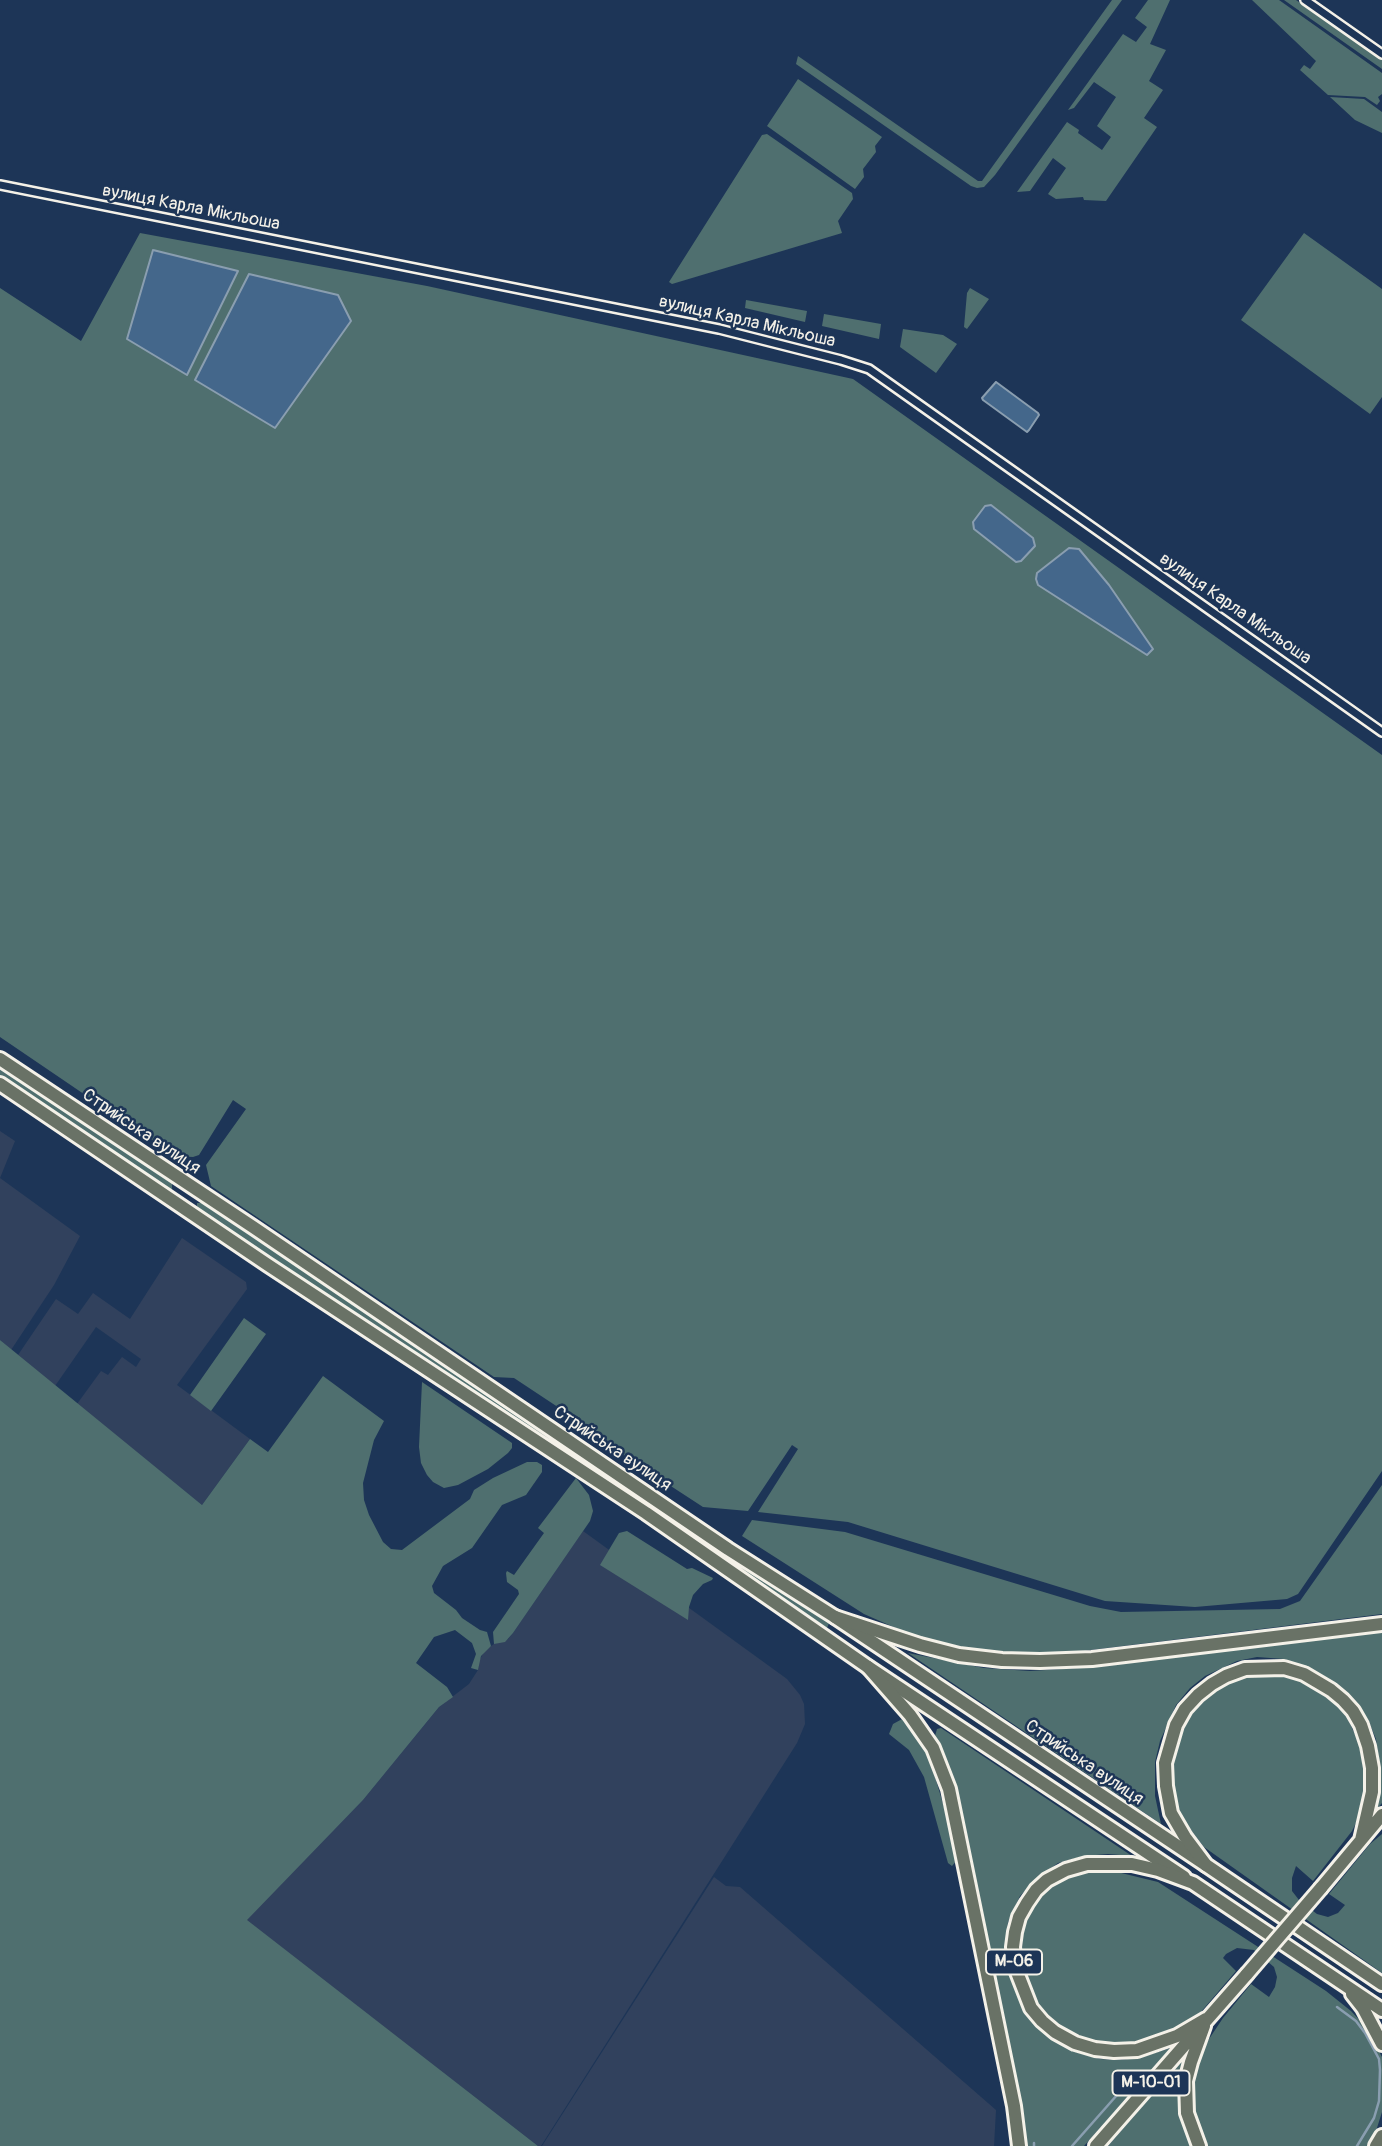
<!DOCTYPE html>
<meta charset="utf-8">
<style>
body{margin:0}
canvas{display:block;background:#1d3557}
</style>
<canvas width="1382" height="2146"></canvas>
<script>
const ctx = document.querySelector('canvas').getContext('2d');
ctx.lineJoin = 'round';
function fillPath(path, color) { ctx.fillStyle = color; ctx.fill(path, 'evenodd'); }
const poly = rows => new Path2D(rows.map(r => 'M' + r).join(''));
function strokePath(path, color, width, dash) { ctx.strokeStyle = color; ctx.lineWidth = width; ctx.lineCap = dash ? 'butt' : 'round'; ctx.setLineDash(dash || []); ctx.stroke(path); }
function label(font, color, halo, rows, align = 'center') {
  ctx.font = font + ' Pangolin,sans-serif'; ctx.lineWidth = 5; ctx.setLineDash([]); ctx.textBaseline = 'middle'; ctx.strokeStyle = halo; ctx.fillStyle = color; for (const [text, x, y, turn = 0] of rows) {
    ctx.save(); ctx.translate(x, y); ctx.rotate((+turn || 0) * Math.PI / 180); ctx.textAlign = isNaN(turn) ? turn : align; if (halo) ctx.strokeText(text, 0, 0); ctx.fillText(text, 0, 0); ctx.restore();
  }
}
fillPath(poly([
 [0,1131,15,1141,0,1178,80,1236,54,1285,11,1350,0,1340],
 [182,1238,246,1282,247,1289,177,1385,250,1439,202,1505,77,1404,101,1371,108,1375,122,1357,136,1367,141,1359,96,1327,55,1386,18,1355,56,1299,78,1314,93,1293,130,1319],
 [583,1531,787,1679,800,1695,804,1704,805,1724,797,1743,541,2146,538,2146,246,1920,363,1800,439,1707,469,1684,478,1670,479,1661,485,1650,494,1644,508,1639,513,1633],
 [714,1877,726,1886,740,1887,996,2110,994,2146,542,2146]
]), '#31415d');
fillPath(poly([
 [1112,0,1122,0,995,175,984,187,977,188,971,186,796,64,798,56,978,181,982,181],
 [1148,0,1170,0,1150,44,1166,50,1149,81,1163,90,1144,118,1157,127,1106,201,1084,200,1083,197,1056,199,1048,194,1066,168,1053,158,1030,191,1017,192,1067,122,1079,130,1078,133,1102,150,1111,137,1097,126,1116,97,1094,82,1074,108,1068,110,1123,34,1136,42,1147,27,1135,18],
 [1252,0,1279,0,1382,73,1382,94,1378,97,1380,101,1377,105,1365,97,1328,95,1300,70,1304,65,1310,69,1316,61],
 [1284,0,1296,0,1382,60,1382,69],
 [798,79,882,137,875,146,876,152,863,169,864,177,855,189,767,126],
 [1330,97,1364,99,1382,112,1382,133,1355,120],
 [767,134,852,193,853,199,838,221,842,233,672,284,669,282,762,135],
 [140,233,427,286,853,379,1382,755,1382,1471,1298,1594,1287,1599,1195,1607,1105,1601,848,1522,758,1512,798,1449,792,1445,748,1511,703,1507,614,1449,588,1427,514,1378,494,1377,211,1186,206,1165,246,1109,233,1100,199,1155,193,1157,175,1156,0,1037,0,288,81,341],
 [1304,233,1382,289,1382,397,1370,414,1241,320],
 [970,288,989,299,967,329,964,327,967,293],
 [746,300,807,311,805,322,745,308],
 [824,314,881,324,879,339,822,326],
 [903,329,943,335,957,344,936,373,900,347],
 [0,1067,172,1183,172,1189,167,1190,0,1077],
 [197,1203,202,1203,602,1471,604,1475,598,1475,205,1213,197,1206],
 [244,1318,266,1334,211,1411,190,1395],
 [0,1340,202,1505,250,1439,268,1452,323,1376,384,1421,374,1440,363,1483,364,1500,369,1515,383,1542,391,1549,402,1550,470,1499,474,1490,493,1478,527,1462,537,1462,542,1465,542,1472,526,1495,502,1505,472,1548,443,1566,432,1586,434,1593,456,1610,462,1618,480,1630,487,1632,491,1646,481,1656,478,1670,471,1668,476,1654,472,1643,455,1630,434,1637,416,1663,447,1687,453,1697,439,1707,363,1800,247,1920,538,2146,0,2146],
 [422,1382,512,1443,512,1448,508,1453,488,1469,458,1485,444,1488,433,1482,427,1475,421,1463,419,1447],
 [576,1478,589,1495,593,1511,590,1521,513,1633,505,1642,494,1644,493,1632,519,1594,518,1590,507,1582,506,1573,507,1571,514,1575,544,1533,538,1528],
 [1382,1485,1382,1614,1066,1653,1003,1654,963,1650,923,1640,864,1614,742,1536,752,1520,845,1532,1090,1606,1121,1612,1280,1609,1300,1601],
 [649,1504,830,1621,827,1628,649,1508],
 [627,1531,687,1569,692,1568,713,1578,712,1580,703,1584,693,1595,689,1607,688,1620,600,1565,619,1533],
 [1382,1630,1382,1803,1376,1810,1379,1761,1376,1739,1368,1720,1358,1706,1335,1684,1308,1668,1284,1659,1257,1657,1237,1661,1205,1676,1190,1688,1176,1705,1160,1741,1155,1762,1155,1796,1161,1824,908,1653,984,1668,1030,1671,1078,1668],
 [1275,1672,1294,1676,1309,1682,1337,1703,1346,1715,1360,1745,1365,1781,1360,1815,1352,1831,1313,1881,1296,1866,1292,1878,1292,1891,1299,1900,1317,1914,1328,1917,1338,1913,1345,1905,1329,1894,1370,1844,1382,1834,1382,1973,1204,1847,1181,1817,1175,1802,1172,1765,1175,1747,1180,1732,1190,1716,1213,1692,1227,1684,1241,1677],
 [904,1718,928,1753,959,1858,952,1866,948,1863,924,1777,909,1750,889,1734,893,1724],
 [941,1728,1132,1856,1108,1854,1084,1856,1058,1863,1036,1879,1020,1896,1008,1922,1005,1947,1009,1975,1019,1999,1033,2021,1052,2038,1076,2052,1100,2059,1121,2060,1141,2057,1171,2048,1084,2146,1026,2146,1023,2119,954,1789,935,1736,937,1729],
 [1089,1870,1109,1870,1158,1882,1326,1991,1351,2011,1365,2026,1382,2057,1382,2112,1376,2131,1368,2146,1204,2146,1192,2116,1191,2085,1203,2048,1223,2018,1251,1984,1269,1997,1275,1987,1277,1977,1274,1967,1254,1950,1237,1948,1226,1954,1223,1958,1236,1971,1200,2013,1180,2027,1158,2038,1138,2044,1100,2045,1068,2032,1050,2020,1036,2004,1027,1986,1021,1965,1023,1929,1029,1913,1038,1897,1054,1885,1070,1876],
 [1190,2051,1181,2081,1180,2098,1181,2114,1193,2146,1108,2146]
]), '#4f6f6f');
const water = poly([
 [153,250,238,271,187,375,127,339,153,250],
 [249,274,338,295,351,321,275,428,195,380,249,274],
 [996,382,1038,413,1039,415,1029,430,1027,432,983,400,982,398,996,382],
 [991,505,1033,538,1035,546,1021,561,1016,562,974,529,973,522,985,506,991,505],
 [1069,548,1079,549,1109,585,1153,649,1147,655,1038,585,1036,579,1037,573,1069,548]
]);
fillPath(water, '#44678b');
strokePath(water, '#8a9eb0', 2);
strokePath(poly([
 [1337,2007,1356,2021,1365,2033,1379,2059,1380,2070,1379,2101,1374,2118,1357,2146],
 [1034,2143,1034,2146],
 [1072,2146,1132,2078]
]), '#8a9eb0', 2.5);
const minor = poly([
 [1305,0,1382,54],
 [0,185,719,329,841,360,869,369,1382,732]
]);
const primary = poly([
 [0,1059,253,1227,728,1549,835,1617,1206,1865],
 [0,1084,268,1265,646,1513,868,1667,1184,1877]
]);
const trunk = poly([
 [835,1617,920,1645,959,1655,1002,1660,1040,1661,1092,1659,1382,1624],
 [868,1667,910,1715,933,1748,949,1789,1014,2106,1019,2146],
 [1361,1840,1372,1792,1372,1768,1368,1746,1361,1725,1353,1711,1343,1700,1331,1690,1304,1674,1284,1668,1245,1669,1226,1676,1212,1684,1198,1695,1185,1709,1176,1725,1165,1763,1166,1786,1171,1813,1185,1837,1206,1865,1382,1984],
 [1321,1888,1382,1815],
 [1352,1994,1363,2008,1382,2044],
 [1206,2019,1177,2036,1137,2050,1114,2051,1095,2049,1075,2043,1055,2032,1042,2021,1031,2008,1015,1967,1013,1947,1015,1932,1019,1917,1027,1903,1036,1890,1047,1880,1066,1870,1087,1864,1132,1864,1158,1870,1193,1883,1382,2010],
 [1096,2146,1247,1974],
 [1199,2146,1187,2113,1186,2081,1191,2062,1204,2026],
 [1376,2146,1382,2136]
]);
strokePath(minor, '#f4f1e8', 12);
strokePath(primary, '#f4f1e8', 18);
strokePath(trunk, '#f4f1e8', 18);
strokePath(minor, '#1d3557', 7);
strokePath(primary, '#697266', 12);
strokePath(trunk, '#697266', 12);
const trunkBridge = poly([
 [1247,1974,1321,1888]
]);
strokePath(trunkBridge, '#f4f1e8', 18, []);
strokePath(trunkBridge, '#697266', 12);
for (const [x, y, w] of [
 [1014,1962,56],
 [1151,2083,77]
]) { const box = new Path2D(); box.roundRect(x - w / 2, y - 12.5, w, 25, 5); ctx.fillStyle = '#1d3557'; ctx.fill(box); strokePath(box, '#f4f1e8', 2); }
label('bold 16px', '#f4f1e8', null, [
 ["М-06",1014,1962],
 ["М-10-01",1151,2083]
]);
label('18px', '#f4f1e8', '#1d3557', [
 ["вулиця Карла Мікльоша",191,208,11],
 ["вулиця Карла Мікльоша",747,322,13],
 ["вулиця Карла Мікльоша",1235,609,35],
 ["Стрийська вулиця",141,1132,34],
 ["Стрийська вулиця",612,1449,34],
 ["Стрийська вулиця",1084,1763,34]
]);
</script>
